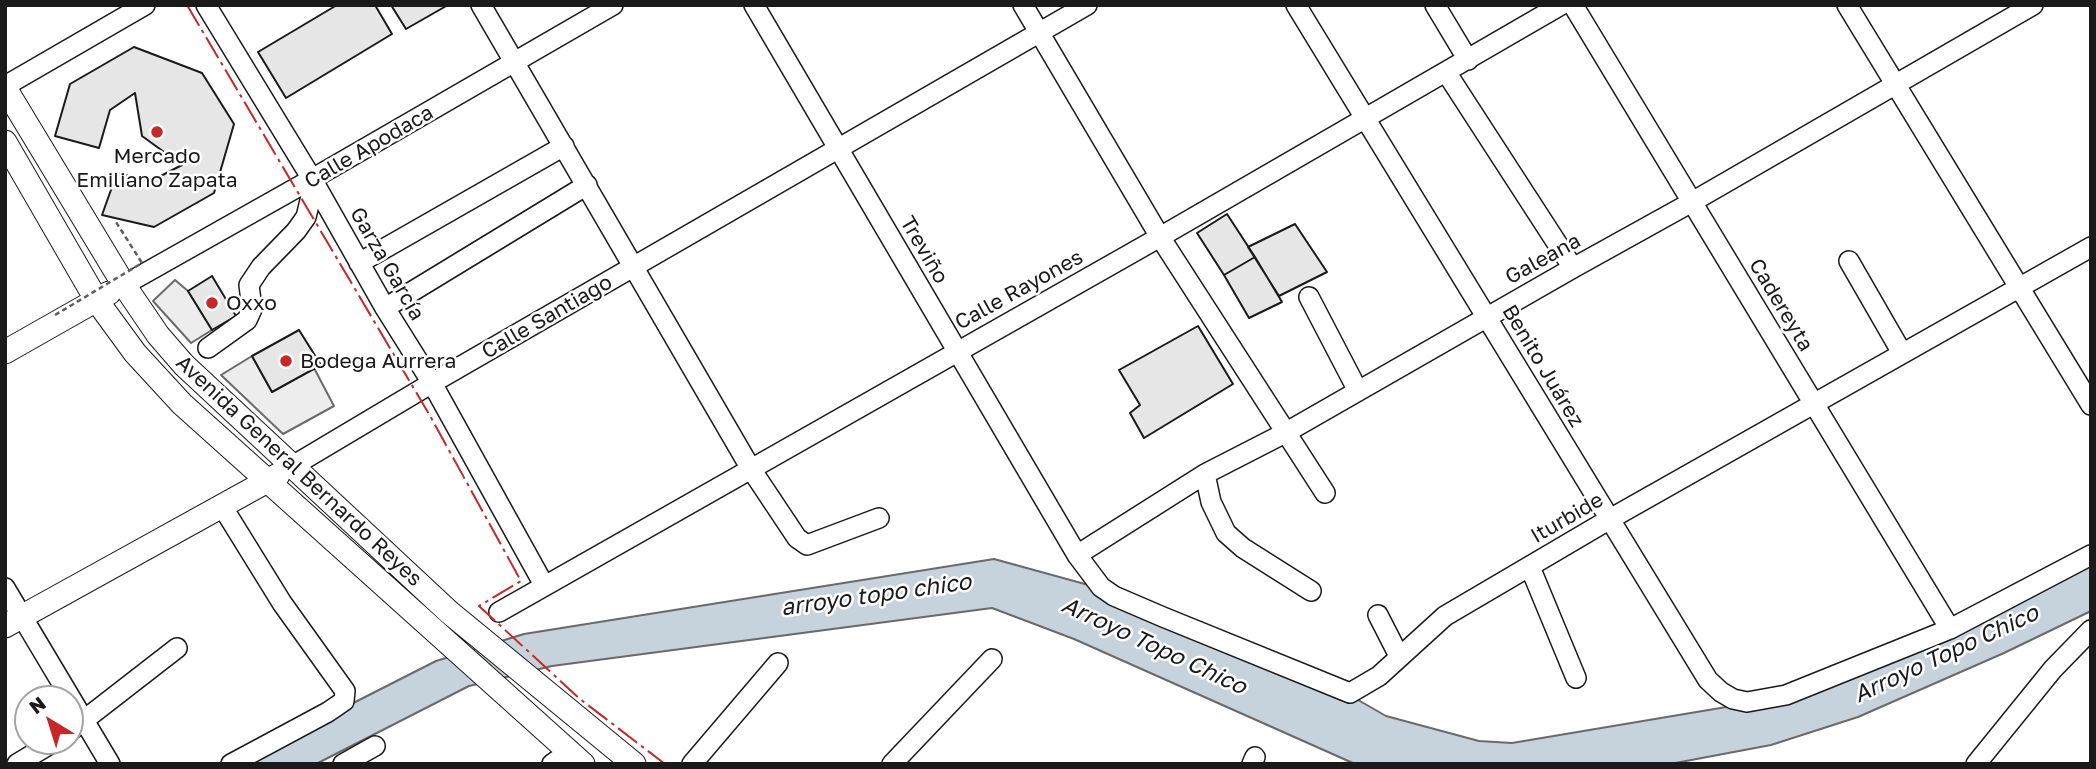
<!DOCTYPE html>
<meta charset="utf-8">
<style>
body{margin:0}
#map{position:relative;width:2096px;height:769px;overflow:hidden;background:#fff;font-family:"Golos Text",sans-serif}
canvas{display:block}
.frame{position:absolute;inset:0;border:7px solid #1a1a1a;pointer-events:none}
.north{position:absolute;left:14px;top:685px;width:70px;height:70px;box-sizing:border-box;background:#fff;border:2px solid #a3a3a3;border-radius:50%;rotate:322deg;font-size:19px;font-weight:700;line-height:28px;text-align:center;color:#1a1a1a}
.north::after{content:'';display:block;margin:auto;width:24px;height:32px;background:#c62828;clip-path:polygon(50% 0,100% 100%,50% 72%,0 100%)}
</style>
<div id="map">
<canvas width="2096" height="769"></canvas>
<div class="frame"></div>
<div class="north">N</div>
</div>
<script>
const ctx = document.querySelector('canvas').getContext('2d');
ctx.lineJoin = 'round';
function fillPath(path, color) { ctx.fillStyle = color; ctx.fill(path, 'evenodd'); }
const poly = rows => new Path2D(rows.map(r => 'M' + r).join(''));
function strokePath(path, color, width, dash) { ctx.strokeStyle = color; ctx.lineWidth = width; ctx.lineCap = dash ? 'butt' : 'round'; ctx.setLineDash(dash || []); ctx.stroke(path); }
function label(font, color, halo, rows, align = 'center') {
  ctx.font = font + ' "Golos Text",sans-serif'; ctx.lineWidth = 5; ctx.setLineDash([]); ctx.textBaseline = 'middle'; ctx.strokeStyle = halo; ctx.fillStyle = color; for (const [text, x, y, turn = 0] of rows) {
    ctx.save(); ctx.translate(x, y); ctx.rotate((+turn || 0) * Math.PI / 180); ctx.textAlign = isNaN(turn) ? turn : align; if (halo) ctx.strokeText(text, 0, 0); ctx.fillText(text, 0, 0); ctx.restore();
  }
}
const parking = poly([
 [175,280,188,291,212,330,191,343,153,301,175,280],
 [252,356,272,392,314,368,334,406,283,434,221,375,252,356]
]);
fillPath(parking, '#ededed');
strokePath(parking, '#6a6a6a', 2);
const water = poly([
 [994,559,1103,589,1339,689,1386,716,1479,741,1512,743,1762,701,2091,563,2091,611,2004,653,1858,717,1771,745,1670,764,1355,764,1074,639,992,608,552,666,469,686,316,764,233,764,436,661,524,634,994,559]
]);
fillPath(water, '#c6d2dc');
strokePath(water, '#6a6a6a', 2);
const building = poly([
 [337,5,375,5,392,34,286,98,258,52,337,5],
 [391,5,448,5,406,29,391,5],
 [134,47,202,73,234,124,214,193,154,227,102,215,117,173,151,181,182,165,142,136,135,93,110,110,99,148,55,136,70,84,134,47],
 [1227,214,1255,257,1224,275,1197,233,1227,214],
 [1295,224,1327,272,1279,296,1248,247,1295,224],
 [1255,257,1282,302,1249,318,1224,275,1255,257],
 [212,276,236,316,212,330,188,291,212,276],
 [1198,326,1233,384,1144,438,1130,413,1140,405,1119,370,1198,326],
 [299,330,321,365,272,392,252,356,299,330]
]);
fillPath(building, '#e6e6e6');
strokePath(building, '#1a1a1a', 2);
const minor = poly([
 [206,5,312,179,385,308,432,383,544,585],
 [481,5,751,469,797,538,807,545,879,518],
 [754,5,1077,555,1101,587,1114,596,1163,617,1350,693,1379,676,1445,616,1610,519,2091,247],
 [1023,5,1160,237,1325,493],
 [1296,5,1708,680,1721,692,1733,699,1747,702,1786,695,1950,629,2091,555],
 [1435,5,1468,60],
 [1573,5,1950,629],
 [1847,5,2091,405],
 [1446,72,1573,268],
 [5,86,145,5],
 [1849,261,1902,353],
 [359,263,564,146],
 [124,285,312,179,613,5],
 [1309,297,1358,391],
 [385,308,587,185],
 [208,348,247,320,252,309,249,285,261,267,296,231,306,217,314,184],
 [291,467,432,383,1087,5],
 [1205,474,1211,502,1226,533,1243,548,1311,591],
 [222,506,282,603,345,691,344,701,328,712,231,764],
 [1077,555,1205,474,1285,433,1573,268,1692,202,2033,5],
 [1530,567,1576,678],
 [5,588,110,764],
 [499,612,1160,237,1561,5],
 [1378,615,1399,656],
 [70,731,177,648],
 [17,764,55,741],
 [343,764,375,746],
 [552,764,569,752],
 [692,764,778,663],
 [892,764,992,659],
 [1252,764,1255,757],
 [1976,764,2053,669,2091,630]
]);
const major = poly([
 [5,88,124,285,158,335,184,365,449,612,634,764],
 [5,142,97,301,135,353,182,404,583,764],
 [5,352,109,293],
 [5,626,278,475]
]);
strokePath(minor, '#1a1a1a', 22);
strokePath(major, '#1a1a1a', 25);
strokePath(minor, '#fff', 19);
strokePath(major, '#fff', 23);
strokePath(poly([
 [55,315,142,263,116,222]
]), '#5f5f5f', 2.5, [5, 3.5]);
strokePath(poly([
 [187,5,429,414,521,581,479,606,580,699,665,764]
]), '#c62828', 2, [24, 5, 3.5, 5]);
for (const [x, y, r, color] of [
 [157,132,7,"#c62828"],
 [212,303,7,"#c62828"],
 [286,361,7,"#c62828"]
]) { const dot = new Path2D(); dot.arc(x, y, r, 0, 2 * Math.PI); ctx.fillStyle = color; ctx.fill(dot); strokePath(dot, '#fff', 2.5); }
label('21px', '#1a1a1a', '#fff', [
 ["Calle Apodaca",369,147,-30],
 ["Treviño",924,250,60],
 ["Galeana",1543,259,-29],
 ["Garza García",387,264,60],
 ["Calle Rayones",1019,290,-29],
 ["Cadereyta",1781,305,59],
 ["Calle Santiago",547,317,-30],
 ["Benito Juárez",1543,366,59],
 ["Avenida General Bernardo Reyes",299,471,43],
 ["Iturbide",1567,518,-30]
]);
label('21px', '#1a1a1a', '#fff', [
 ["Mercado",157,156,"center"],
 ["Emiliano Zapata",157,180,"center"],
 ["Oxxo",226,303],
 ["Bodega Aurrera",300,361]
], 'left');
label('italic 23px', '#1a1a1a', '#fff', [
 ["arroyo topo chico",876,595,-8],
 ["Arroyo Topo Chico",1154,646,25],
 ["Arroyo Topo Chico",1946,654,-25]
]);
</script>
